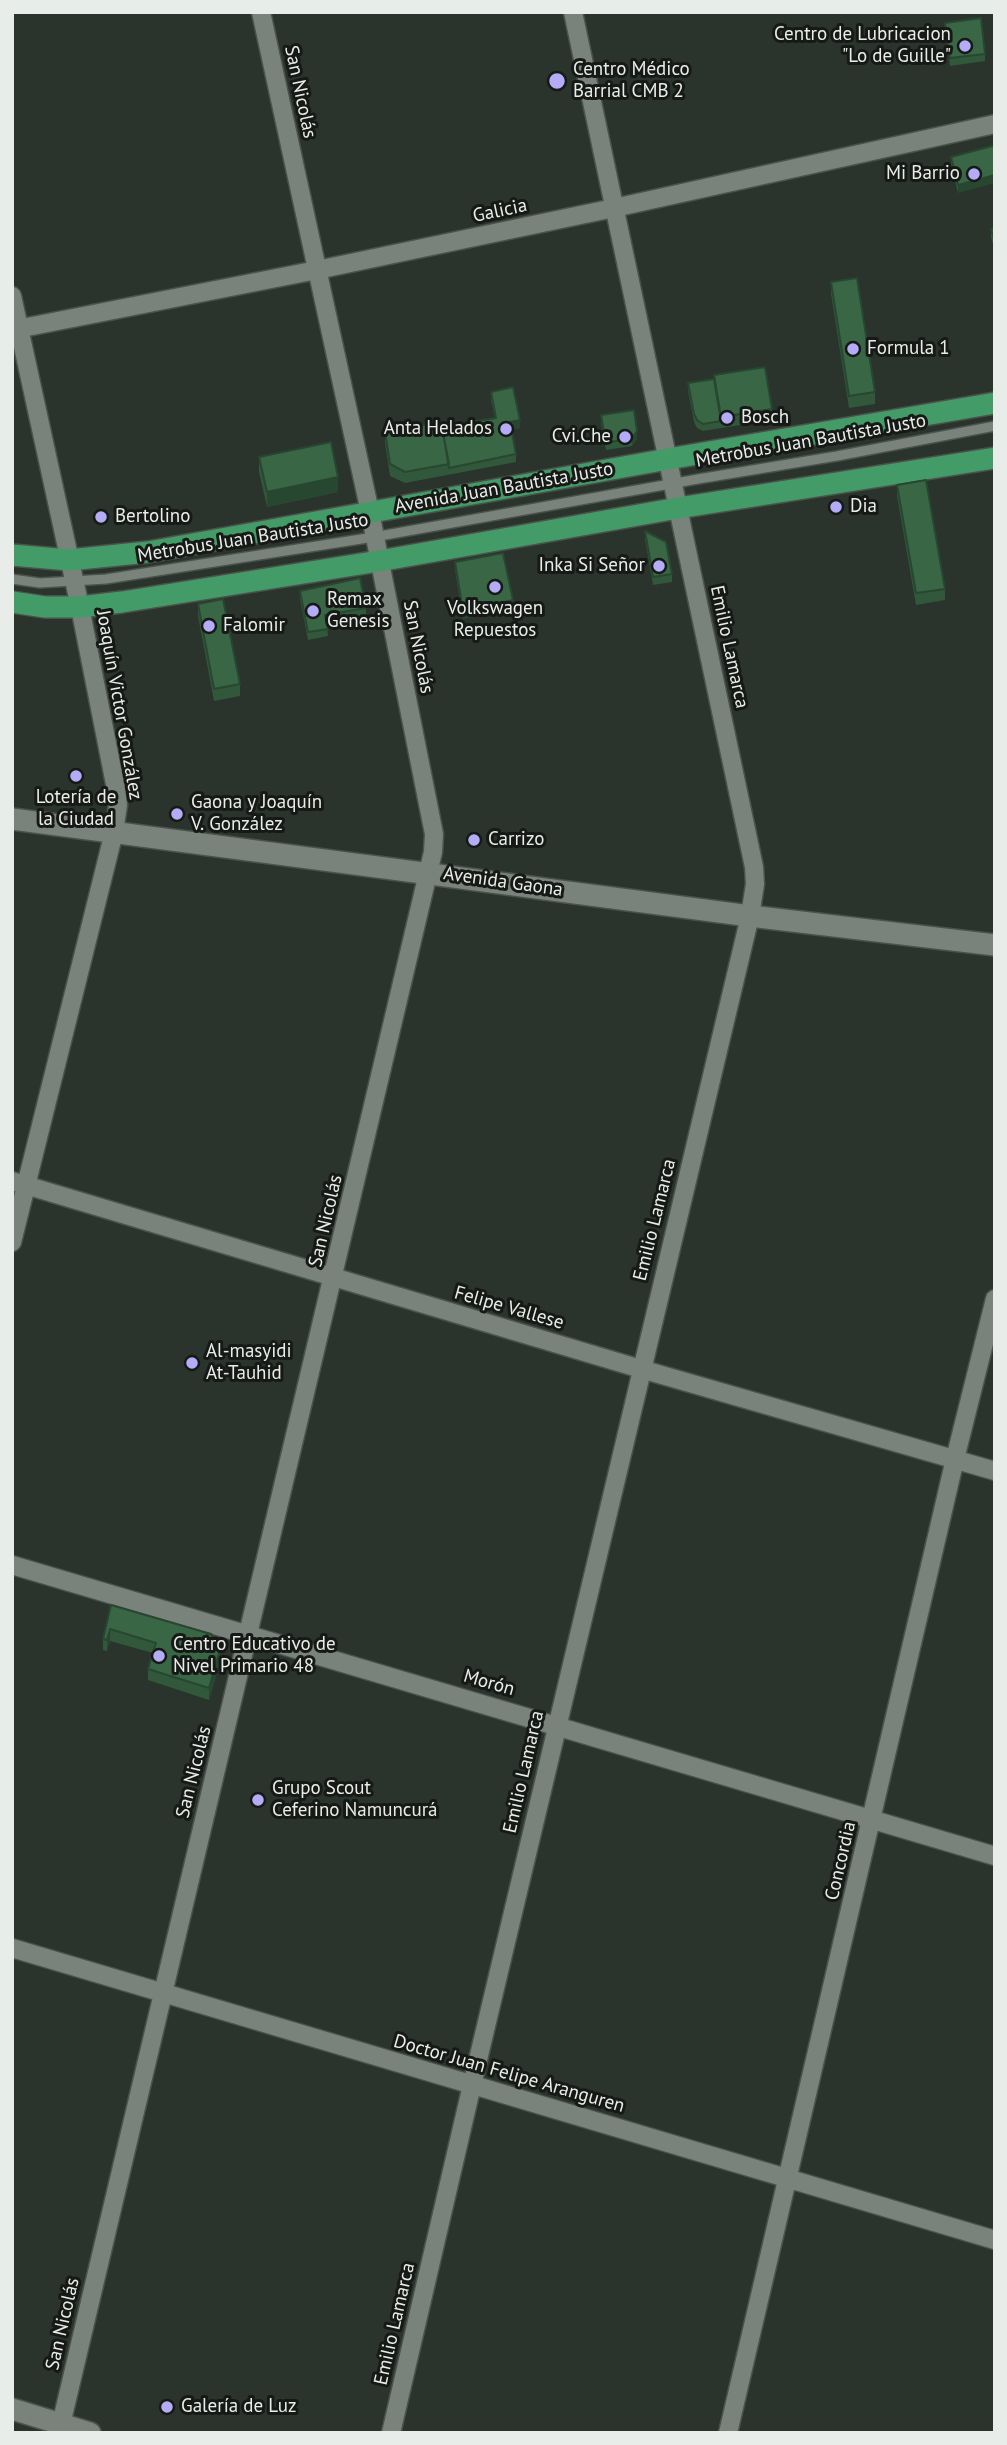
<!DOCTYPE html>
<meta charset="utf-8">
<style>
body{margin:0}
#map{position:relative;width:1007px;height:2445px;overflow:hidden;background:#2a332c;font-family:"PT Sans",sans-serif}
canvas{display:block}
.frame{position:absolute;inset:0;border:14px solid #e8ede9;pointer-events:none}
</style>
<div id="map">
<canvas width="1007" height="2445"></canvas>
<div class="frame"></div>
</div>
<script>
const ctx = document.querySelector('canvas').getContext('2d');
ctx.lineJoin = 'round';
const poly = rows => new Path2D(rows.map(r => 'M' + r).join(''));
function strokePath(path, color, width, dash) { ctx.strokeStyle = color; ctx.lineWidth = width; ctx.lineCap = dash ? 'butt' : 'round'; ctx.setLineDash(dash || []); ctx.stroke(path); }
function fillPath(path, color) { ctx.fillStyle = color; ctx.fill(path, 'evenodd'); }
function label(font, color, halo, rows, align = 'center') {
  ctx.font = font + ' "PT Sans",sans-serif'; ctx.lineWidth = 6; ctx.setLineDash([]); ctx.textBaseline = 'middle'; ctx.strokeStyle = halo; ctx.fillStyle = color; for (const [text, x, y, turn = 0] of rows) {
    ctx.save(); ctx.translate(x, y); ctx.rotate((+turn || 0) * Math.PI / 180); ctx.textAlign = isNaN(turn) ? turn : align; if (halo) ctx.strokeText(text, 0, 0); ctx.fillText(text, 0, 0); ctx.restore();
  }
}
const lane = poly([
 [12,579,40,583,106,579,374,537,698,479,837,456,995,426]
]);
const street = poly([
 [12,296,80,607,116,789,118,805,114,832,12,1242],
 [12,330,317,270,614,208,995,124],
 [12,1181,641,1369,995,1471],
 [12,1565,995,1856],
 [12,1948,995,2240],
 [59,2433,433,852,434,834,370,512,261,12],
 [391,2433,472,2085,750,916,755,884,754,867,573,12],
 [728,2433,955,1459,995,1299]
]);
const secondary = poly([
 [12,819,750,916,995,945],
 [12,2409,90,2433]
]);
const primary = poly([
 [12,555,69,560,148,552,668,459,995,403],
 [12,602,45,607,80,607,122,602,379,561,678,508,995,458]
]);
strokePath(lane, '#4a524c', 12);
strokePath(street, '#4a524c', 21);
strokePath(secondary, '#4a524c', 24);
strokePath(primary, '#4a524c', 24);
strokePath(lane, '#79837b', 9);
strokePath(street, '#79837b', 18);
strokePath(secondary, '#79837b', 21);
strokePath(primary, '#439c67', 21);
fillPath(poly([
 [945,23,985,54,985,61,950,66],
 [992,146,958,193,951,165,951,157],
 [995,228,995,251,991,237,991,229],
 [831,282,875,392,875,404,849,408,831,294],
 [714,375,772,409,772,420,703,431,697,428,694,422,688,391,688,383,714,379],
 [491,392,520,428,511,430,516,454,516,462,405,483,390,476,385,443,385,431,442,426,495,418,491,400],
 [601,415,637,439,632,446,606,450,601,423],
 [259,457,338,492,267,507,259,472],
 [897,485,945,589,945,600,916,605,897,496],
 [645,531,672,574,672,582,653,585,645,539],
 [455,562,513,608,463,619,455,570],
 [300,591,366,608,366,616,327,622,328,636,308,640,300,599],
 [198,604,240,684,240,696,214,701,198,616],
 [111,1605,220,1662,209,1700,148,1680,148,1669,153,1653,110,1641,107,1651,103,1650,103,1639]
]), '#31583b');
fillPath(poly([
 [995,175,995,183,958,193,958,185],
 [520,420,520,428,510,430,510,422],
 [637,431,637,439,632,446,632,438],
 [338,477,338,492,267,507,267,492],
 [513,600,513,608,463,619,463,611],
 [110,1629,110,1641,107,1651,107,1640],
 [220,1650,220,1662,209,1700,209,1688]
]), '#284730');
const building = poly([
 [981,18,985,54,950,58,945,23,981,18],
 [992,146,995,147,995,175,958,185,951,157,992,146],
 [995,228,995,243,991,229,995,228],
 [857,278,875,392,849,396,831,282,857,278],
 [765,367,772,409,721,417,714,375,765,367],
 [714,379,721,421,703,424,697,420,694,414,688,383,714,379],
 [513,387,520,420,510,422,516,454,449,468,442,426,496,418,491,392,513,387],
 [634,410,637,431,632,438,606,443,601,415,634,410],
 [441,422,449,464,405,472,390,464,385,431,441,422],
 [331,442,338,477,267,492,259,457,331,442],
 [926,480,945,589,916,593,897,485,926,480],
 [645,531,666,542,672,574,653,577,645,531],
 [503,553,513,600,463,611,455,562,503,553],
 [360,578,366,608,325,615,328,629,308,632,300,591,360,578],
 [223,599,240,684,214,689,198,604,223,599],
 [111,1605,211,1634,220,1650,209,1688,148,1669,156,1643,110,1629,107,1640,103,1639,111,1605]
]);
fillPath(building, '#396645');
strokePath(building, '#284730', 2);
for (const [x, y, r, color] of [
 [965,46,7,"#b5acf8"],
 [557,81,9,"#b5acf8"],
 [974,174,7,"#b5acf8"],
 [853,349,7,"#b5acf8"],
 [727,418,7,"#b5acf8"],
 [506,429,7,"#b5acf8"],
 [625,437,7,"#b5acf8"],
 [836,507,7,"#b5acf8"],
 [101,517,7,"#b5acf8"],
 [659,566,7,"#b5acf8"],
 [495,587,7,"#b5acf8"],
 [313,611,7,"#b5acf8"],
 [209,626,7,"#b5acf8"],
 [76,776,7,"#b5acf8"],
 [177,814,7,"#b5acf8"],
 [474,840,7,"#b5acf8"],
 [192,1363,7,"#b5acf8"],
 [159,1656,7,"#b5acf8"],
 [258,1800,7,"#b5acf8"],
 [167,2407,7,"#b5acf8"]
]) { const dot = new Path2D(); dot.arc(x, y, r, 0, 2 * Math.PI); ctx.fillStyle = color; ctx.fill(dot); strokePath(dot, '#161916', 2.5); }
label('19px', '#e8ede9', '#161916', [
 ["Centro de Lubricacion",951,35,"right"],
 ["\"Lo de Guille\"",951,57,"right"],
 ["Centro Médico",573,70],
 ["Barrial CMB 2",573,92],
 ["Mi Barrio",960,174,"right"],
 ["Formula 1",867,349],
 ["Bosch",741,418],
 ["Anta Helados",492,429,"right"],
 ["Cvi.Che",611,437,"right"],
 ["Dia",850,507],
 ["Bertolino",115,517],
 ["Inka Si Señor",645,566,"right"],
 ["Remax",327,600],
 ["Genesis",327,622],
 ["Volkswagen",495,609,"center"],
 ["Repuestos",495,631,"center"],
 ["Falomir",223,626],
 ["Lotería de",76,798,"center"],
 ["la Ciudad",76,820,"center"],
 ["Gaona y Joaquín",191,803],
 ["V. González",191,825],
 ["Carrizo",488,840],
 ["Al-masyidi",206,1352],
 ["At-Tauhid",206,1374],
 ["Centro Educativo de",173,1645],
 ["Nivel Primario 48",173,1667],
 ["Grupo Scout",272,1789],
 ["Ceferino Namuncurá",272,1811],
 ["Galería de Luz",181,2407]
], 'left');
label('19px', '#e8ede9', '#161916', [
 ["San Nicolás",300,92,78],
 ["Galicia",500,211,-12],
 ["Metrobus Juan Bautista Justo",811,441,-10],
 ["Avenida Juan Bautista Justo",504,488,-10],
 ["Metrobus Juan Bautista Justo",253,538,-9],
 ["San Nicolás",418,647,79],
 ["Emilio Lamarca",729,647,78],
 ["Joaquín Victor González",119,705,80],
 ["Avenida Gaona",503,882,8],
 ["Emilio Lamarca",655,1220,-76],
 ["San Nicolás",326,1221,-77],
 ["Felipe Vallese",509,1308,16],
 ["Morón",489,1683,16],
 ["San Nicolás",194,1772,-76],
 ["Emilio Lamarca",524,1772,-77],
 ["Concordia",841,1861,-77],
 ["Doctor Juan Felipe Aranguren",509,2074,16],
 ["San Nicolás",63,2324,-77],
 ["Emilio Lamarca",395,2324,-77]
]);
</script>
